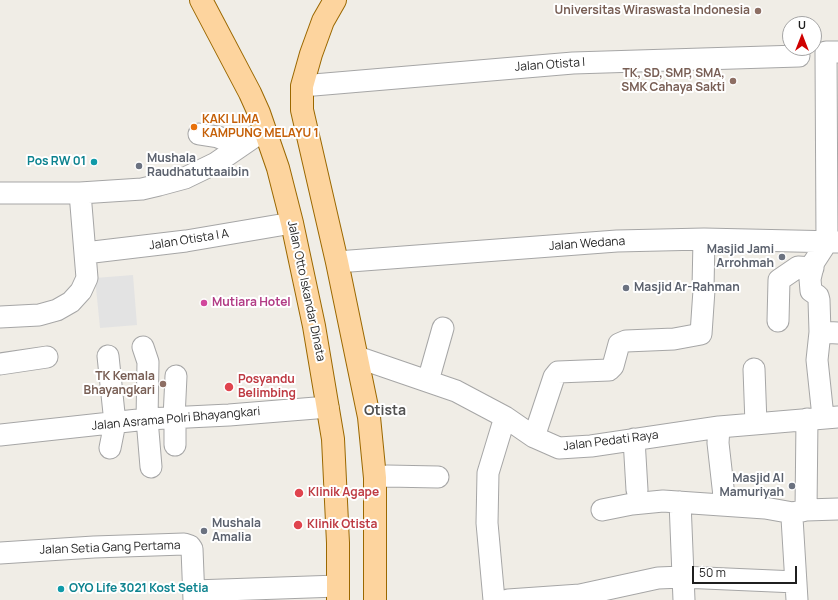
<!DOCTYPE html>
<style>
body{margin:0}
#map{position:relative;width:838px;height:600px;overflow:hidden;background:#f0ede6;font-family:Manrope,sans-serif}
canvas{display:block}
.north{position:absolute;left:782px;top:16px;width:40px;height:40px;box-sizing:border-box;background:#fff;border:1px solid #a5a5a5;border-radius:50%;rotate:0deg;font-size:11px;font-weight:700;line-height:16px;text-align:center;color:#1f1f1f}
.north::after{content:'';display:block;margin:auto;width:14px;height:18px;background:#cf0100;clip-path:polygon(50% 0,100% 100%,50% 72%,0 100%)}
.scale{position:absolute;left:692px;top:566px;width:105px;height:18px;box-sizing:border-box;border:2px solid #1f1f1f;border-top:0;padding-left:5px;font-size:12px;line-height:14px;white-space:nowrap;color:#1f1f1f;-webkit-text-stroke:3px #fff;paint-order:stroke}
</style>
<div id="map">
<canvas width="838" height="600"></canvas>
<div class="north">U</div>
<div class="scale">50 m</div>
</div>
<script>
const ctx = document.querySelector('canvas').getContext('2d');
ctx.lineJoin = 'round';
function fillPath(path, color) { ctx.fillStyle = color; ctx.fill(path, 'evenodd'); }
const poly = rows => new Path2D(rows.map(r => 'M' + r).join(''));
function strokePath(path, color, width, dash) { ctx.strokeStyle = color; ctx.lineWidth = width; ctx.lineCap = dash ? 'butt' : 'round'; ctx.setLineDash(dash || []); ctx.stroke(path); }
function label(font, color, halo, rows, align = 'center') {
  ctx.font = font + ' Manrope,sans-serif'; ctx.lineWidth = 4; ctx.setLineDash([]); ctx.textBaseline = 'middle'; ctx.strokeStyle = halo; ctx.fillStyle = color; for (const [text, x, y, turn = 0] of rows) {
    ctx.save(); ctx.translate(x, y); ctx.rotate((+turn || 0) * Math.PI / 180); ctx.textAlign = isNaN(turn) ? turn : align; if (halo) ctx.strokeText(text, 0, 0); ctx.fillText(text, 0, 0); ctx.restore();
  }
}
fillPath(poly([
 [133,275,137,325,100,328,95,278]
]), '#e3e3e3');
const minor = poly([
 [302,86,573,63,799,56],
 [199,134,218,137,240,146],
 [0,193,80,193,142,189,159,185,185,178,216,163,264,130],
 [85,253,186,241,292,223],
 [337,262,617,241,704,239,838,242],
 [0,317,39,315,57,310,71,302,81,291,87,278,80,193],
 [778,321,779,280,798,267,813,268],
 [820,332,819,300,818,296,811,291,810,279,814,262,827,242,826,52,838,52],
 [143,347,148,362,147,419,151,467],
 [108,356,115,423,110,448],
 [357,357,456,391,505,417,534,437,559,448,591,446,719,427,838,417],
 [0,364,47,357],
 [754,369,756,424],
 [428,381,443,328],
 [823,417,817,360,820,332,838,333],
 [174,418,176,376],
 [175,418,175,445],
 [719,427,718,443,725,505],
 [0,435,147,419,229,415,328,407],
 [534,437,554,377,558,372,609,370,613,366,619,344,626,341,674,339,701,334,704,290,703,288,704,239],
 [634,439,637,490],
 [375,478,387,476,438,477],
 [680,502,684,600],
 [602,510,632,504,663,501,765,508,793,513],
 [806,510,807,419],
 [793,513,792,518,797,600],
 [793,513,806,510,838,509],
 [0,553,94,547,184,544,190,546,192,549,194,600],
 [194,591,338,586],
 [494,600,487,523,488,473,505,417],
 [508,600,580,595,658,578,682,577,796,582]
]);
const major = poly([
 [201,0,250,93,259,113,278,168,292,223,314,326,333,439,338,543,338,600],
 [335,0,323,21,311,54,302,86,302,110,337,262,369,417,375,478,375,600]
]);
strokePath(minor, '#a6a6a6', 23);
strokePath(major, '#9b6800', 24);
strokePath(minor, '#fff', 21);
strokePath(major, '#fdd49e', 22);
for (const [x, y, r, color] of [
 [758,11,4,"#8d6e63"],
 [733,81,4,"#8d6e63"],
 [194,127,4,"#e8710a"],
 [94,162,4,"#0f9aa8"],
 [139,166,4,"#6b7280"],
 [782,257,4,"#6b7280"],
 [626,288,4,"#6b7280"],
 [204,303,4,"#d1479c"],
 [163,384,4,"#8d6e63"],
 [229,387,5,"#e0444e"],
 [792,486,4,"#6b7280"],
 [299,493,5,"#e0444e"],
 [298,525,5,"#e0444e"],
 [204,531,4,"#6b7280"],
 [61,589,4,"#0f9aa8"]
]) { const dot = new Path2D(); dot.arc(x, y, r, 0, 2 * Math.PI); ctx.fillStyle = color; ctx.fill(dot); strokePath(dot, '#fff', 1.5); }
label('bold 12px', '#785e54', '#fff', [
 ["Universitas Wiraswasta Indonesia",750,11],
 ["TK, SD, SMP, SMA,",725,74],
 ["SMK Cahaya Sakti",725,88],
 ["TK Kemala",155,377],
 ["Bhayangkari",155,391]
], 'right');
label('12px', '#1f1f1f', '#fff', [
 ["Jalan Otista I",550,65,-4],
 ["Jalan Otista I A",189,240,-9],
 ["Jalan Wedana",587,244,-4],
 ["Jalan Otto Iskandar Dinata",306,291,78],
 ["Jalan Asrama Polri Bhayangkari",176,419,-5],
 ["Jalan Pedati Raya",611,441,-7],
 ["Jalan Setia Gang Pertama",110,548,-2]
]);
label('bold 12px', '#c56008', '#fff', [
 ["KAKI LIMA",202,120],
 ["KAMPUNG MELAYU 1",202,134]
], 'left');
label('bold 12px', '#5b616d', '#fff', [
 ["Mushala",147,159],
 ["Raudhatuttaaibin",147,173],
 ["Masjid Jami",774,250,"right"],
 ["Arrohmah",774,264,"right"],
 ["Masjid Ar-Rahman",634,288],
 ["Masjid Al",784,479,"right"],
 ["Mamuriyah",784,493,"right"],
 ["Mushala",212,524],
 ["Amalia",212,538]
], 'left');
label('bold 12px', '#0d838f', '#fff', [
 ["Pos RW 01",86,162],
 ["OYO Life 3021 Kost Setia",69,589,"left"]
], 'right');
label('bold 12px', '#b23c85', '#fff', [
 ["Mutiara Hotel",212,303]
], 'left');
label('bold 12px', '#be3a42', '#fff', [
 ["Posyandu",238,380],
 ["Belimbing",238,394],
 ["Klinik Agape",308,493],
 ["Klinik Otista",307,525]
], 'left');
label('bold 14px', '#525252', '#fff', [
 ["Otista",385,411]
]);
</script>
